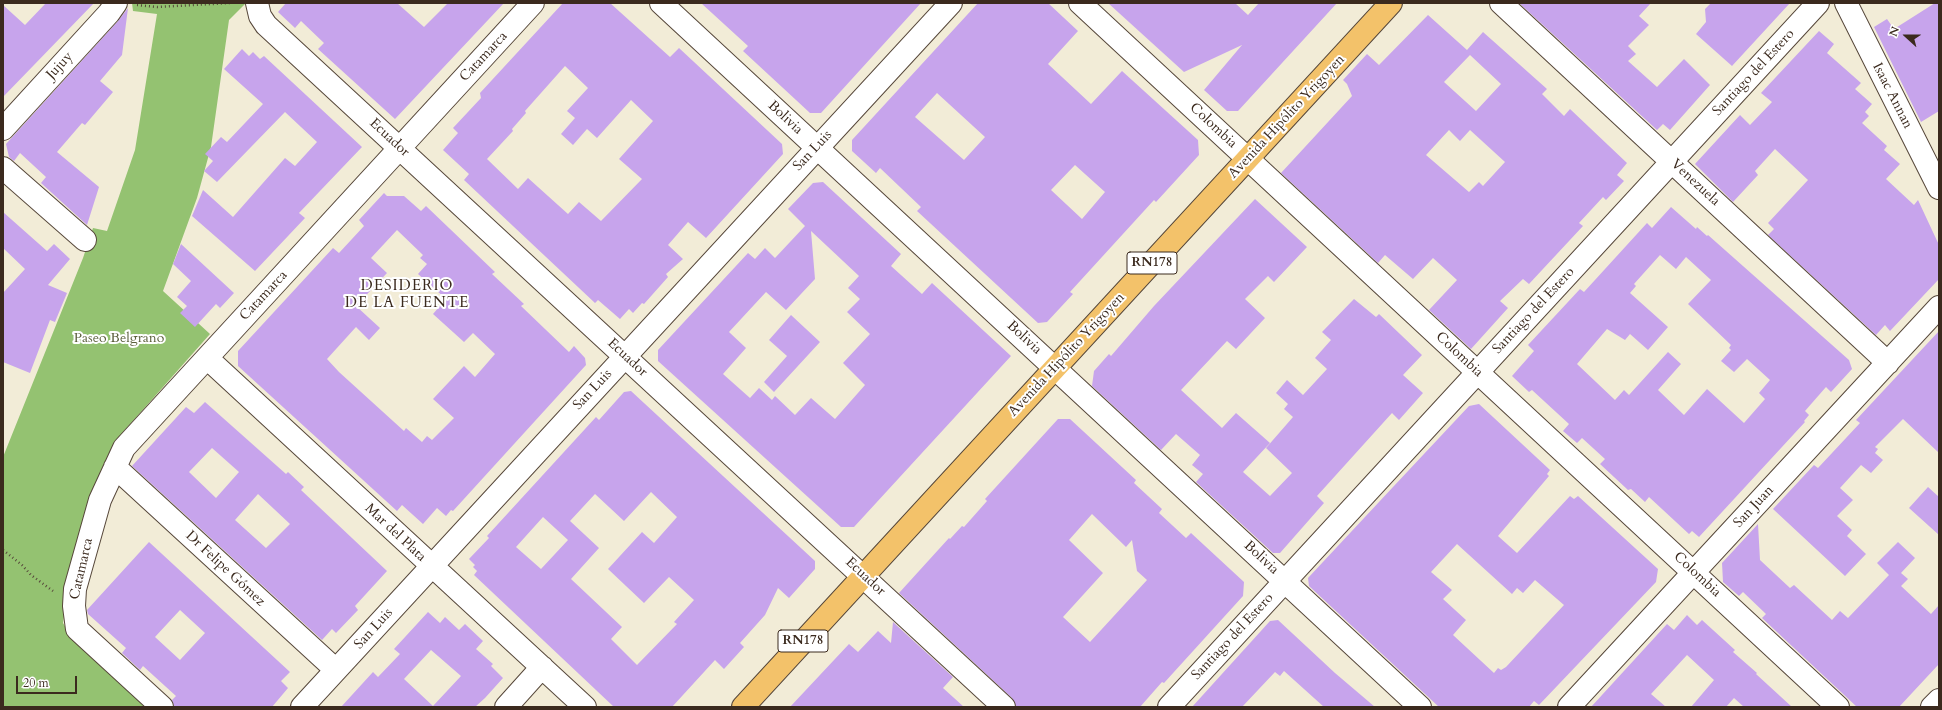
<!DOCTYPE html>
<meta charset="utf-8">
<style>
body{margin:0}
#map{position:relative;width:1942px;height:710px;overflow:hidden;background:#f2ecd7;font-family:Cardo,serif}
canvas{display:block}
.frame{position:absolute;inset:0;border:4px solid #3b2a1e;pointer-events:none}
.north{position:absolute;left:1886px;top:16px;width:40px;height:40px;-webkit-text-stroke:3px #fff;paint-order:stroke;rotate:291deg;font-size:11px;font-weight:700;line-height:16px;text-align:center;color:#3b2a1e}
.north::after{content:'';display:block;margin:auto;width:14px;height:18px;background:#3b2a1e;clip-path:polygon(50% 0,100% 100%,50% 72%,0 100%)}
.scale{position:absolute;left:16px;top:676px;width:61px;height:18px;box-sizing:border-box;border:2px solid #3b2a1e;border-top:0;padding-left:5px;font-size:12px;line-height:14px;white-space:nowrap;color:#3b2a1e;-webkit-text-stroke:3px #fff;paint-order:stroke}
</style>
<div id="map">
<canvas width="1942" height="710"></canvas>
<div class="frame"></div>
<div class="north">N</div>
<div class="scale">20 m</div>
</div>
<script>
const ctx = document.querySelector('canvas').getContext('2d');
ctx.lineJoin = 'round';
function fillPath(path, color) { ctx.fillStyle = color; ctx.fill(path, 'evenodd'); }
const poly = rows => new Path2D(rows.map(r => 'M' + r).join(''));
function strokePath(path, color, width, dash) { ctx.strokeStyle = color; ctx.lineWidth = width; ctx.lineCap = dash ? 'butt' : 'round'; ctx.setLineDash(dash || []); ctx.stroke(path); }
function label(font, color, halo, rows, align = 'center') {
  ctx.font = font + ' Cardo,serif'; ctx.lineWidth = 4; ctx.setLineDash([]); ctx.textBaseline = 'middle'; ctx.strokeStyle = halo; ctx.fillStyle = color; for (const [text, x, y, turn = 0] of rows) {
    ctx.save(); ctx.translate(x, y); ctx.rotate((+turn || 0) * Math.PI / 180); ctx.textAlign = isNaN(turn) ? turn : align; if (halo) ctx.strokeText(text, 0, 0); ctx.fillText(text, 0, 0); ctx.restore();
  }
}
fillPath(poly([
 [132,3,246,3,229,20,211,147,197,198,163,291,210,334,117,439,71,571,63,623,71,636,147,707,3,707,3,457,83,258,93,228,107,231,135,150,157,14,133,11]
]), '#94c271');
fillPath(poly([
 [46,3,94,3,3,97,3,5,25,25],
 [286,3,397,3,424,27,448,3,504,3,395,119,318,49,324,43,301,21,295,28,278,12],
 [563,3,610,3,670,57,679,48,782,144,783,154,706,238,688,222,668,245,683,259,666,274,668,277,644,304,642,303,633,313,629,309,620,319,598,300,595,303,464,180,469,174,443,150,458,133,453,128,481,98,480,93],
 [565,66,588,88,567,111,575,118,561,134,573,145,587,129,597,138,631,100,653,121,619,159,642,179,601,221,579,202,568,214,528,178,518,189,487,159,513,131,512,129,526,113,525,111],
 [701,3,921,3,821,113,810,113,796,100,743,51,748,46],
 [978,3,1048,3,1078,31,1048,64,1091,104,1122,71,1198,140,1199,155,1156,202,1154,200,1070,292,1073,294,1047,322,1038,323,917,211,921,207,880,168,876,173,852,151,852,140],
 [937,93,985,137,964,160,915,117],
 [1075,165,1105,192,1082,219,1051,190],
 [1108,3,1235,3,1248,15,1259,3,1337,3,1238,111,1227,111,1204,90,1242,45,1184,72],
 [1519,3,1651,3,1639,16,1649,25,1628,46,1636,54,1628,61,1657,87,1684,59,1710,85,1670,130,1663,124,1657,130],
 [1711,3,1790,3,1732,66,1696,34,1706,22,1705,9],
 [1935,3,1939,3,1939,111,1921,122,1874,27,1887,19,1894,29],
 [128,8,122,55,100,81,113,92,85,125,82,123,57,152,99,187,87,225,41,183,46,177,20,153,14,161,9,157,6,144,118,21],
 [1428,15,1467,50,1483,32,1547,89,1542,94,1564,116,1570,109,1627,163,1617,175,1624,181,1606,200,1603,197,1579,223,1583,226,1529,284,1523,279,1500,301,1508,308,1471,349,1429,310,1457,280,1433,258,1413,279,1385,255,1378,263,1281,173,1352,96,1347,84,1343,80,1367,54,1379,65],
 [1470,55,1501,84,1476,111,1444,82],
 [1449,130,1460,141,1470,130,1505,162,1483,186,1479,182,1469,192,1426,155],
 [1819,31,1834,44,1827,53,1861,83,1855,89,1872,104,1865,112,1869,116,1862,123,1887,146,1884,150,1900,164,1886,179,1914,205,1918,200,1939,245,1939,279,1890,331,1885,325,1876,335,1768,235,1774,229,1768,223,1808,180,1775,149,1755,171,1758,175,1733,202,1695,164,1740,115,1750,125,1772,102,1761,93],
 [242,49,249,56,253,52,260,59,264,56,362,147,299,213,305,218,255,271,192,216,203,190,233,217,285,158,295,166,317,142,285,112,217,182,204,171,213,161,205,154,221,137,227,142,263,104,224,69],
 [823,182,901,254,891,266,922,294,932,283,1011,356,854,527,841,527,658,361,658,350,748,253,755,259,765,248,775,258,805,226,788,209,813,183],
 [811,231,859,276,848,288,860,299,847,312,870,334,843,363,865,385,835,419,811,398,795,415,775,396,772,400,759,388,750,398,723,374,746,348,729,332,766,292,786,310,815,279],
 [384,193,387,196,404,196,421,211,426,206,495,272,492,274,524,304,521,306,569,352,574,346,585,358,586,365,453,511,451,510,446,516,437,508,423,524,402,505,397,511,238,366,238,351,333,248,339,253,364,226,359,220],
 [397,230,423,255,420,258,427,264,418,274,446,299,433,314,464,342,473,333,495,354,475,377,464,366,433,399,454,418,432,440,427,436,422,442,406,428,404,431,339,372,327,359,356,327,369,340,380,328,356,306,387,273,371,258],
 [1255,199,1307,247,1274,282,1268,276,1245,299,1265,318,1236,349,1227,341,1181,390,1222,428,1236,413,1270,443,1243,472,1270,496,1292,473,1266,448,1293,417,1284,409,1288,404,1276,393,1287,380,1303,395,1327,369,1315,358,1331,340,1322,332,1354,299,1376,317,1379,314,1422,355,1403,375,1423,393,1399,420,1392,413,1317,496,1324,503,1280,553,1273,553,1196,482,1203,474,1192,465,1200,455,1176,434,1161,450,1092,386,1094,371,1109,354,1111,356,1154,306],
 [1671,207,1696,229,1697,227,1707,236,1708,235,1849,360,1852,369,1831,392,1826,387,1805,411,1809,415,1804,421,1805,422,1699,537,1692,531,1689,534,1649,497,1645,502,1631,489,1628,490,1600,464,1605,459,1582,438,1577,443,1563,431,1569,424,1532,390,1529,392,1512,376,1534,351,1528,345,1580,289,1584,292,1647,223,1652,228],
 [1660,255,1676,269,1686,257,1711,280,1688,304,1731,345,1729,348,1731,350,1721,361,1734,372,1747,359,1770,380,1759,393,1765,399,1744,423,1707,389,1684,415,1658,390,1681,364,1668,352,1629,395,1624,390,1615,400,1577,364,1607,329,1625,340,1630,334,1648,350,1668,327,1630,293,1636,286,1634,284],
 [3,212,47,251,54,244,70,259,48,285,67,293,55,322,50,320,30,373,3,362,3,293,25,269,3,248],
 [181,244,234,293,220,308,216,304,195,327,180,313,187,306,177,297,191,281,173,264],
 [791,315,820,342,774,392,764,382,787,356,769,340],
 [1939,331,1939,453,1903,419,1875,447,1878,449,1875,453,1883,460,1871,473,1861,465,1840,488,1853,500,1837,516,1852,530,1847,536,1866,554,1845,576,1773,509,1814,465,1818,468,1860,423,1856,420],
 [631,391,815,561,815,569,789,598,778,588,765,615,740,643,744,647,724,669,715,660,672,707,614,707,474,575,477,571,473,567,475,565,469,559,489,538,487,536,596,417,599,420,624,392],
 [651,492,677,517,654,543,642,532,608,569,644,603,669,577,694,600,674,622,677,624,637,665,611,639,622,627,571,579,599,548,570,521,595,494,624,521],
 [543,517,568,540,541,569,516,547],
 [205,402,286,474,288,472,304,487,301,490,387,571,355,606,358,610,336,633,332,629,322,640,132,466,186,407,194,413],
 [212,448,239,472,216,498,189,472],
 [258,494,290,524,266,548,235,520],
 [1479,404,1550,470,1547,474,1549,476,1498,536,1517,553,1570,496,1574,499,1578,496,1658,569,1656,582,1539,705,1534,701,1529,707,1439,707,1309,586,1308,578,1393,487,1469,406],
 [1457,544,1512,594,1517,588,1523,593,1535,580,1564,605,1506,667,1501,670,1498,668,1494,673,1453,635,1466,620,1443,599,1452,590,1431,572],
 [1058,419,1070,419,1136,480,1134,483,1162,509,1159,513,1186,538,1191,533,1244,582,1243,596,1164,683,1162,682,1140,707,1016,707,1012,698,899,593,949,538,950,539,962,526,964,527,987,501,985,499],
 [1092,514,1126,547,1132,540,1137,571,1147,580,1090,642,1063,617,1103,573,1069,540],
 [1928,487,1939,497,1939,535,1909,508],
 [1758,524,1760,560,1790,588,1794,585,1832,620,1840,611,1848,618,1889,575,1877,563,1898,542,1915,558,1901,573,1908,579,1901,586,1931,614,1939,605,1939,664,1899,707,1857,707,1762,618,1766,614,1743,592,1739,596,1723,582,1722,563],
 [149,542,290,672,281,681,288,688,272,707,174,707,172,700,176,696,143,666,140,670,122,653,126,648,88,614,87,610],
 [180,610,205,633,180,660,155,637],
 [428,612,440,623,445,617,459,630,465,624,483,641,476,649,493,664,491,666,503,678,485,698,475,707,341,707,373,672,378,677,400,654,394,649],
 [431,650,461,676,433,706,404,679],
 [1687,615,1697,625,1702,620,1735,650,1733,652,1757,673,1756,674,1792,707,1744,707,1734,698,1726,707,1691,707,1714,680,1687,655,1651,694,1666,707,1591,707,1667,624,1674,630],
 [1278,620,1335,673,1375,707,1324,707,1284,671,1280,676,1275,672,1242,707,1192,707,1270,621],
 [893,622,953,677,943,688,964,707,790,707,849,644,858,652,878,631,891,643]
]), '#c7a4ec');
const minor = poly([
 [257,3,260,16,266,25,1004,707],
 [661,3,1420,707],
 [1080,3,1838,707],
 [1501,3,1888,363],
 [1846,3,1939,188],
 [3,129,109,13,116,3],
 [3,168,85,240],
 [207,358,585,707],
 [115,467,336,670],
 [162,707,77,629,74,606,75,589,100,500,124,448,533,3],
 [302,707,951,3],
 [506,707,542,667],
 [1169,707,1818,3],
 [1569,707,1939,307],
 [1932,707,1939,700]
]);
const major = poly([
 [743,707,1391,3]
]);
strokePath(minor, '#56473a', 24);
strokePath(major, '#56473a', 24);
strokePath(poly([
 [137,5,157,7,230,3],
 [3,550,22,565,31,575,53,591]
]), '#56473a', 2.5, [1, 3]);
strokePath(minor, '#fff', 22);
strokePath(major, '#f3c26a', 22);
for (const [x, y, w] of [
 [1152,263,50],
 [803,641,50]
]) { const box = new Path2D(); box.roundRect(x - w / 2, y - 11, w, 22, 3); ctx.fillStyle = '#fff'; ctx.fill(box); strokePath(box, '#3b2a1e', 1); }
label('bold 13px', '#3b2a1e', null, [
 ["RN178",1152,263],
 ["RN178",803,641]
]);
label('14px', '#3b2a1e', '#fff', [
 ["Catamarca",484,57,-47],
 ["Jujuy",60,66,-47],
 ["Santiago del Estero",1754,73,-47],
 ["Isaac Annan",1892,96,63],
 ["Avenida Hipólito Yrigoyen",1287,117,-47],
 ["Bolivia",785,118,43],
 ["Colombia",1213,126,43],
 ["Ecuador",389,138,43],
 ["San Luis",813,151,-47],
 ["Venezuela",1695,183,43],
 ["Catamarca",264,296,-47],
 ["Santiago del Estero",1534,311,-47],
 ["Bolivia",1024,338,43],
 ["Avenida Hipólito Yrigoyen",1067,355,-47],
 ["Colombia",1459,355,43],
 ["Ecuador",627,358,43],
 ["San Luis",593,390,-47],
 ["San Juan",1754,507,-47],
 ["Mar del Plata",395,533,43],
 ["Bolivia",1261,558,43],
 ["Catamarca",82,569,-77],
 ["Dr Felipe Gómez",225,569,43],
 ["Colombia",1697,575,43],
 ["Ecuador",865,577,43],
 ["San Luis",374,629,-48],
 ["Santiago del Estero",1233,637,-47]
]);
label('14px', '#5a5f3b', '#fff', [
 ["Paseo Belgrano",119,339]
]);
ctx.letterSpacing = '1px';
label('15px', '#3b2a1e', '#fff', [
 ["DESIDERIO",407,287],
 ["DE LA FUENTE",407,304]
]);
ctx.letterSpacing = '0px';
</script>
